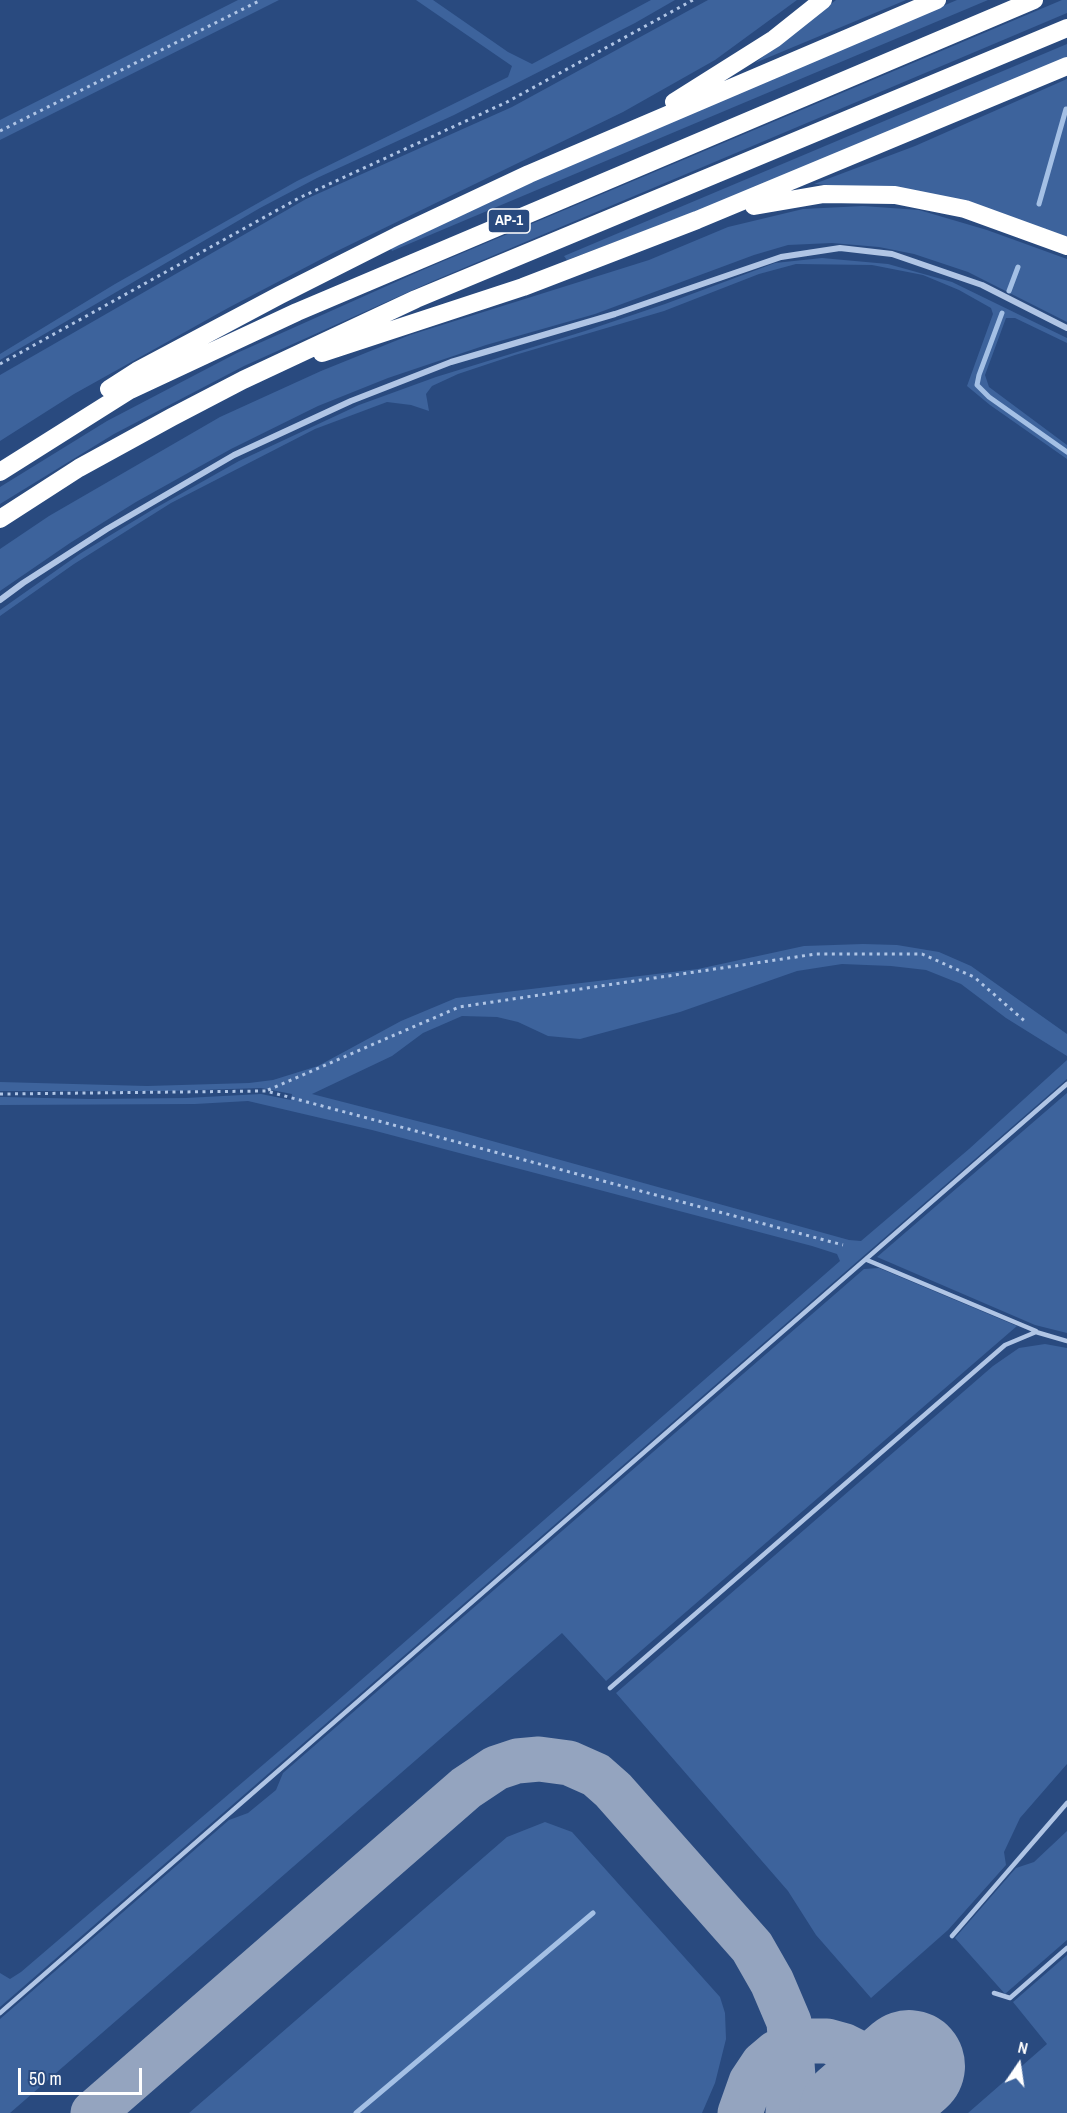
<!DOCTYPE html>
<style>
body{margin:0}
#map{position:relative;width:1067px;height:2113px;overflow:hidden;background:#294a7f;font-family:"Archivo Narrow",sans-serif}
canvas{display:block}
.north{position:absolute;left:989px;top:2035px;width:60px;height:60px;-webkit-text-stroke:4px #294a7f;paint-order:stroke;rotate:13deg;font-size:16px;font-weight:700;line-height:24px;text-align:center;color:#fff}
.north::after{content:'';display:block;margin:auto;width:21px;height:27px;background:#fff;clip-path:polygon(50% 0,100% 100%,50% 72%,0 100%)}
.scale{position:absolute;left:18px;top:2068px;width:124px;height:27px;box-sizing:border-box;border:3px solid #fff;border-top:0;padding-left:8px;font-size:18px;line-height:21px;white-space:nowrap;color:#fff;-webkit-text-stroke:4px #294a7f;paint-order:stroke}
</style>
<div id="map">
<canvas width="1067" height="2113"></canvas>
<div class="north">N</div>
<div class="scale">50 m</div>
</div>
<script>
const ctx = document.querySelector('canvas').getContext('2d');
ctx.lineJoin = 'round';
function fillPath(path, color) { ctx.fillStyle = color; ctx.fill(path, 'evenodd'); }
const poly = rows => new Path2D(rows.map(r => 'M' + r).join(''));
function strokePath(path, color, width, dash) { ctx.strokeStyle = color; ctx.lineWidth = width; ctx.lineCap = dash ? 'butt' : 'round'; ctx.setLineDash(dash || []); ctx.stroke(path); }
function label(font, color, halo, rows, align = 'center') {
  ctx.font = font + ' "Archivo Narrow",sans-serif'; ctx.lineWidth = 6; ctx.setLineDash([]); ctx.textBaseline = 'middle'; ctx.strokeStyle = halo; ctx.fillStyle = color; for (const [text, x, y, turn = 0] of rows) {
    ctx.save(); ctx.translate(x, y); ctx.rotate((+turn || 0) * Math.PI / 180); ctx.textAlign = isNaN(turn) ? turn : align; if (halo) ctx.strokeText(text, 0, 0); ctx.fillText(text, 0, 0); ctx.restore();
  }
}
fillPath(poly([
 [238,0,279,0,0,140,0,120],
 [416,0,433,0,508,52,532,64,651,0,675,0,635,23,454,115,317,178,260,208,0,360,0,354,115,284,297,181,508,77,512,66],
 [708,0,797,0,715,60,623,112,333,253,228,308,74,394,0,441,0,375,306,199,512,107],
 [836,0,906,0,755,63],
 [957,0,988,0,392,251,390,247,559,168],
 [1062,0,1067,0,1067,13,433,281,244,366,114,434,0,504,0,487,107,421,237,353,427,268],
 [1067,44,1067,58,724,201,567,260,564,256],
 [1067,79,1067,239,900,190,814,184,915,146],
 [863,206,919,210,987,230,1067,259,1067,322,968,272,914,254,879,247,832,243,788,245,754,255,595,314,486,345,388,378,318,406,231,449,136,502,70,543,0,591,0,549,49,516,220,417,321,371,410,335,649,260,728,227,803,209],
 [822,258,888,264,952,282,1067,338,1067,343,1015,318,1006,318,985,375,989,387,1067,445,1067,459,990,405,967,386,993,314,991,308,959,290,923,275,872,265,796,264,759,274,664,311,515,355,458,374,432,386,426,394,429,411,411,405,387,402,315,429,171,503,74,564,0,616,0,610,81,553,152,510,239,461,359,405,436,377,585,331,665,304,775,263],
 [863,944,897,945,939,952,971,966,1067,1034,1067,1056,1006,1018,961,984,926,970,891,966,842,964,797,971,680,1012,580,1039,548,1036,518,1022,497,1017,462,1016,423,1033,392,1056,312,1094,456,1131,849,1240,861,1241,969,1149,1067,1060,1067,1079,0,2007,0,1973,10,1979,21,1972,320,1716,840,1261,837,1254,812,1246,372,1130,248,1101,195,1104,0,1105,0,1097,4,1097,90,1099,186,1098,261,1094,291,1100,292,1094,261,1088,170,1091,0,1091,0,1082,147,1086,249,1083,273,1080,318,1066,401,1021,456,998,698,969,804,946],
 [1067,1093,1067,1333,1035,1325,877,1257],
 [879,1268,1017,1326,606,1681,562,1633,10,2113,0,2113,0,2019,229,1820,248,1813,276,1790,283,1773,864,1269],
 [1045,1344,1067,1348,1067,1764,1020,1818,1004,1852,1006,1865,948,1930,871,1998,816,1935,788,1891,616,1693,993,1366,1019,1348],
 [545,1822,572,1832,720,1997,725,2013,726,2039,715,2083,702,2113,189,2113,507,1837],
 [1067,1831,1067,1940,1005,1994,955,1938,1016,1868,1034,1862],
 [1067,1955,1067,2113,968,2113,1047,2044,1013,2002]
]), '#3d639c');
strokePath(poly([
 [1039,204,1066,109],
 [1009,291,1018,267],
 [1002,313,979,375,977,385,989,397,1067,452],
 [356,2113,593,1913]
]), '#a4c0e5', 5);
strokePath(poly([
 [93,2113,466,1788,496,1768,517,1761,539,1759,569,1763,596,1775,613,1790,752,1947,772,1982,789,2022,793,2077,788,2113],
 [740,2113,751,2082,763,2064,776,2053,791,2046,808,2041,827,2041,845,2046,861,2054,875,2066,883,2078,891,2099,890,2113]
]), '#94a4bf', 45);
strokePath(poly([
 [855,2113,909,2066]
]), '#94a4bf', 112);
strokePath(poly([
 [0,131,261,0],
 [0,364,299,198,507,102,693,0],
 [268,1090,459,1007,816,954,922,954,974,977,1027,1023],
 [0,1094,266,1091,843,1245]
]), '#b0c5e5', 3, [3, 4.5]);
strokePath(poly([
 [867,1260,1036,1331],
 [610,1688,1005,1345,1036,1332,1067,1341],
 [952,1936,1067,1803],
 [994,1993,1010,1998,1067,1948],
 [0,2013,1067,1084]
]), '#b0c5e5', 4.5);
strokePath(poly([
 [0,600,23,583,107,529,234,455,351,401,451,362,615,314,781,257,840,248,892,254,982,285,1067,328]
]), '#b0c5e5', 6);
strokePath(poly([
 [674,102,774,39,823,0],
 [754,206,824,194,895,195,965,209,1067,246],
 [322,353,523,287,697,220,1067,66],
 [109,389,137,371,280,295,397,236,529,174,937,0],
 [0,472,130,390,297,312,1034,0],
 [0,519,79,468,172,417,243,380,416,299,1067,28]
]), '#fff', 18);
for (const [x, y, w] of [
 [509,221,42]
]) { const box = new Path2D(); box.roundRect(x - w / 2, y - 12, w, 24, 4.5); ctx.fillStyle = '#294a7f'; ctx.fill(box); strokePath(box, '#fff', 1.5); }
label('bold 15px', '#fff', null, [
 ["AP-1",509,221]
]);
</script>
